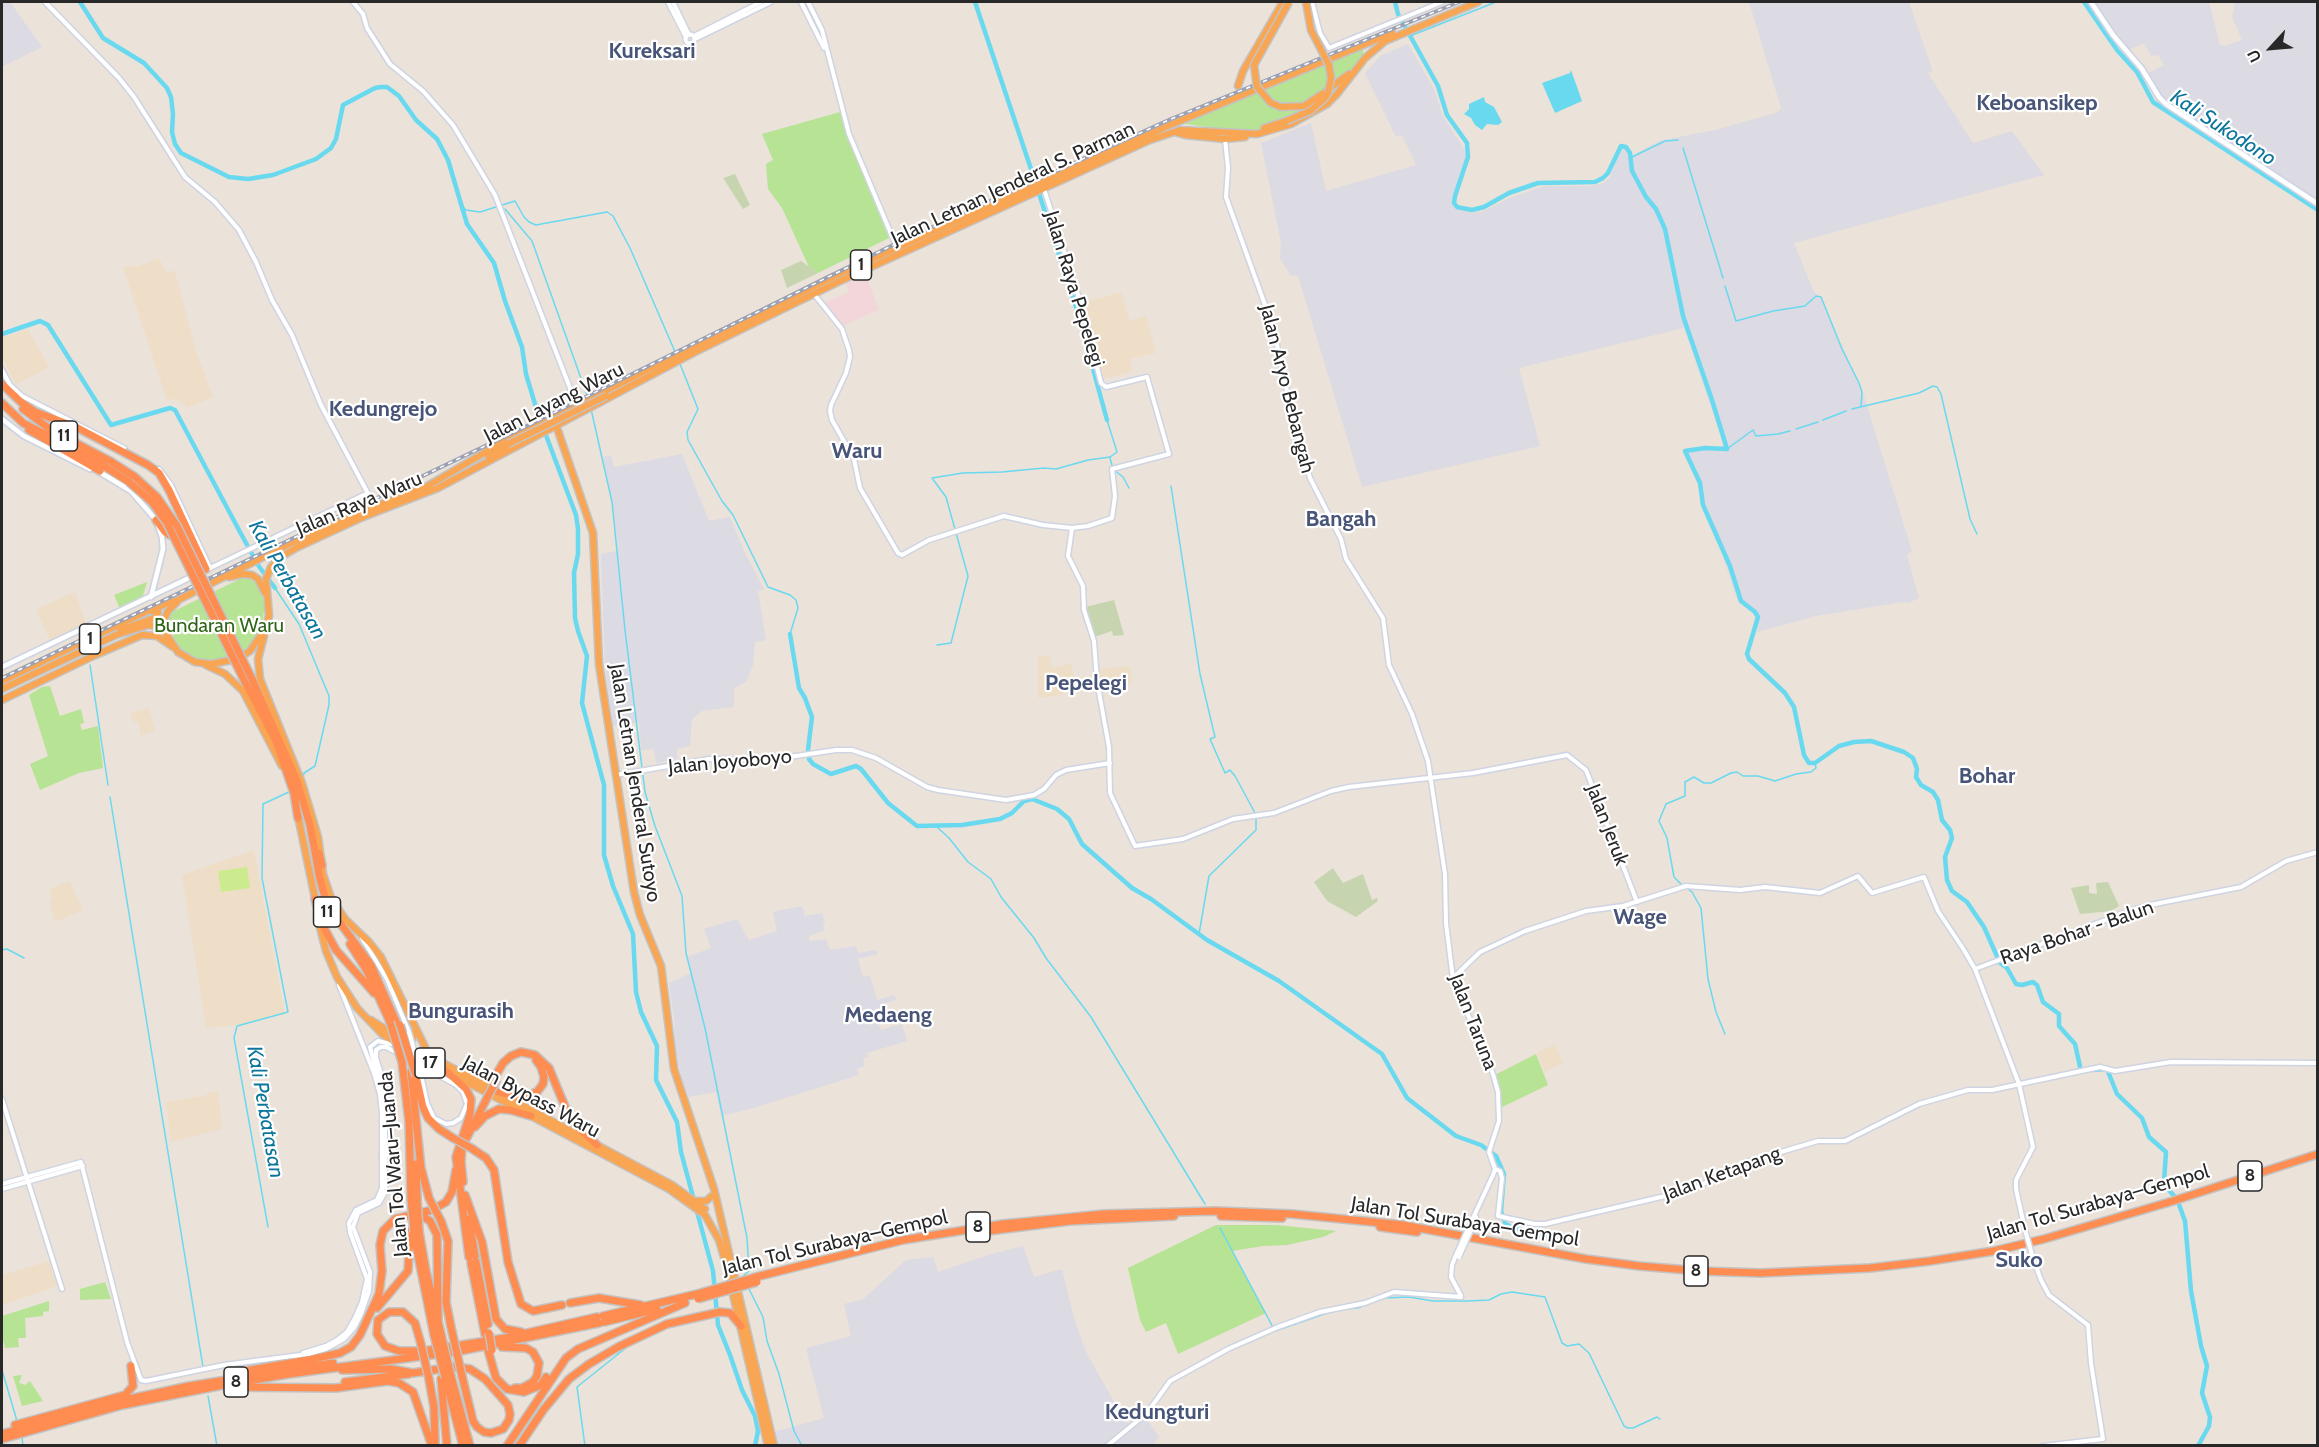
<!DOCTYPE html>
<meta charset="utf-8">
<style>
body{margin:0}
#map{position:relative;width:2319px;height:1447px;overflow:hidden;background:#ebe2d9;font-family:Cabin,sans-serif}
canvas{display:block}
.frame{position:absolute;inset:0;border:3px solid #282828;pointer-events:none}
.north{position:absolute;left:2241px;top:18px;width:60px;height:60px;-webkit-text-stroke:4px #fff;paint-order:stroke;rotate:244deg;font-size:16px;font-weight:700;line-height:24px;text-align:center;color:#282828}
.north::after{content:'';display:block;margin:auto;width:21px;height:27px;background:#282828;clip-path:polygon(50% 0,100% 100%,50% 72%,0 100%)}
</style>
<div id="map">
<canvas width="2319" height="1447"></canvas>
<div class="frame"></div>
<div class="north">U</div>
</div>
<script>
const ctx = document.querySelector('canvas').getContext('2d');
ctx.lineJoin = 'round';
function fillPath(path, color) { ctx.fillStyle = color; ctx.fill(path, 'evenodd'); }
const poly = rows => new Path2D(rows.map(r => 'M' + r).join(''));
function strokePath(path, color, width, dash) { ctx.strokeStyle = color; ctx.lineWidth = width; ctx.lineCap = dash ? 'butt' : 'round'; ctx.setLineDash(dash || []); ctx.stroke(path); }
function label(font, color, halo, rows, align = 'center') {
  ctx.font = font + ' Cabin,sans-serif'; ctx.lineWidth = 4.5; ctx.setLineDash([]); ctx.textBaseline = 'middle'; ctx.strokeStyle = halo; ctx.fillStyle = color; for (const [text, x, y, turn = 0] of rows) {
    ctx.save(); ctx.translate(x, y); ctx.rotate((+turn || 0) * Math.PI / 180); ctx.textAlign = isNaN(turn) ? turn : align; if (halo) ctx.strokeText(text, 0, 0); ctx.fillText(text, 0, 0); ctx.restore();
  }
}
fillPath(poly([
 [2,2,10,2,42,47,2,67],
 [1749,2,1909,2,1931,66,1932,72,1928,73,1973,143,2012,131,2044,175,1794,243,1813,290,1822,301,1862,390,1912,551,1907,555,1919,598,1908,603,1903,602,1816,616,1758,632,1754,610,1738,602,1716,535,1701,504,1699,485,1685,453,1686,448,1696,447,1724,446,1684,328,1519,368,1540,446,1362,487,1298,276,1290,275,1280,258,1281,243,1261,143,1311,123,1326,191,1416,165,1402,135,1396,137,1365,73,1380,56,1408,44,1434,89,1443,116,1466,152,1466,162,1455,192,1455,204,1457,209,1472,213,1483,211,1512,197,1544,186,1590,186,1604,183,1610,177,1620,151,1626,147,1631,156,1659,141,1715,130,1776,113,1781,108],
 [2095,2,2209,2,2220,45,2224,46,2242,40,2232,17,2235,2,2317,2,2317,202,2197,122,2163,98,2148,73,2164,65,2158,55,2151,56,2144,43,2128,50],
 [682,454,709,521,730,517,744,551,764,589,758,591,766,640,755,642,753,665,746,682,734,688,734,707,702,711,697,715,692,720,690,746,677,749,677,759,656,763,654,749,641,750,639,722,613,726,605,665,601,554,618,551,613,509,603,457,611,455,614,467],
 [802,906,805,916,822,913,825,922,823,924,824,930,809,936,810,941,826,939,830,950,856,946,858,953,876,950,878,954,858,959,863,977,870,976,877,1000,894,995,896,1000,886,1003,887,1006,875,1009,880,1027,881,1030,902,1024,907,1041,867,1053,868,1057,863,1058,865,1066,857,1069,859,1075,750,1109,721,1116,716,1092,689,1097,682,1080,675,1046,674,1018,669,983,691,973,687,957,711,948,704,929,737,919,749,940,777,931,773,912],
 [1023,1246,1034,1277,1062,1269,1074,1318,1086,1352,1120,1412,1112,1417,1135,1426,1145,1417,1159,1437,1152,1446,777,1446,774,1432,824,1418,806,1348,851,1336,844,1304,863,1299,906,1260,933,1257,938,1272,988,1255]
]), '#dcdae3');
fillPath(poly([
 [159,258,166,272,175,271,196,351,213,397,187,408,180,401,173,399,167,400,123,267,139,266],
 [1121,292,1130,321,1146,316,1156,353,1130,359,1133,371,1104,379,1082,303],
 [28,329,49,367,16,385,2,357,2,338],
 [75,592,86,624,50,641,36,609],
 [1038,656,1050,656,1052,668,1071,663,1074,678,1095,675,1095,680,1062,684,1063,695,1038,698],
 [1130,666,1132,683,1100,687,1098,669],
 [149,708,155,731,141,736,138,721,133,722,130,713],
 [254,850,285,1014,240,1025,206,1028,182,875],
 [70,881,83,910,55,922,49,902,52,900,49,889],
 [1555,1045,1563,1063,1545,1072,1537,1052],
 [218,1091,222,1129,171,1142,166,1102,207,1095,207,1093],
 [49,1261,57,1286,2,1305,2,1275]
]), '#eedec8');
fillPath(poly([
 [865,273,879,310,842,326,824,303,849,292,845,283]
]), '#f3d6da');
fillPath(poly([
 [1360,49,1363,50,1364,56,1317,104,1299,114,1257,130,1222,129,1185,124,1185,121],
 [840,112,848,138,889,238,818,273,809,267,782,208,768,189,766,164,773,160,762,134],
 [244,577,249,578,258,585,265,604,262,624,251,645,230,659,218,661,207,661,196,658,181,650,168,627,168,617,170,613],
 [147,582,143,596,120,609,114,595],
 [50,686,60,716,81,709,84,723,80,724,82,730,98,726,103,768,79,773,40,790,30,764,48,756,29,695,42,687],
 [1536,1054,1548,1085,1500,1108,1495,1075],
 [1216,1225,1276,1225,1336,1231,1323,1237,1287,1245,1263,1246,1232,1251,1266,1313,1178,1354,1166,1323,1146,1332,1140,1320,1128,1268],
 [105,1282,111,1299,80,1300,80,1289],
 [49,1301,49,1311,43,1312,43,1316,25,1318,26,1338,18,1338,19,1347,5,1348,2,1335,2,1316],
 [22,1375,19,1383,25,1385,30,1381,43,1401,22,1406,13,1376]
]), '#b6e394');
fillPath(poly([
 [735,174,750,205,743,209,723,178],
 [801,261,818,273,787,288,781,270],
 [1114,600,1124,635,1113,636,1112,631,1094,637,1085,607],
 [1333,868,1343,883,1363,874,1372,900,1377,898,1378,901,1356,917,1327,901,1314,882],
 [2108,882,2119,906,2111,911,2080,914,2071,888,2089,885,2089,893,2097,894,2096,883]
]), '#c6d5b0');
fillPath(poly([
 [247,867,250,888,221,892,218,871]
]), '#cceb8f');
fillPath(poly([
 [1571,70,1582,101,1555,113,1542,83,1570,73],
 [1484,97,1485,102,1494,107,1502,122,1498,125,1487,124,1482,130,1475,125,1471,118,1464,114,1469,109,1469,104]
]), '#69d9f0');
strokePath(poly([
 [1410,36,1496,2],
 [1683,148,1723,278],
 [1632,157,1665,141,1678,140],
 [460,204,466,210,480,212,515,201,524,217,529,222,536,225,607,212,613,216,630,248,676,354],
 [505,209,532,241,588,398],
 [1725,286,1736,321,1773,311,1805,306,1816,296,1821,297,1842,349,1859,383,1862,392,1861,406],
 [680,364,698,409,687,432,688,440,722,501,733,515,768,587,790,595,796,600,798,608,790,634],
 [591,409,612,502,625,630,645,792,655,826,682,896,686,953,705,1028,747,1238,749,1271,744,1275,745,1277],
 [1852,409,1919,393,1933,386,1937,387,1941,394,1970,519,1977,534],
 [1823,420,1846,411],
 [1796,429,1818,422],
 [1727,449,1753,430,1756,436,1778,434,1790,431],
 [1110,458,1113,469,1123,477,1129,488],
 [1171,486,1200,674,1215,737,1210,739,1225,773,1230,770,1235,776,1255,813],
 [275,588,299,624,329,696,329,705,315,766,304,773,303,778],
 [937,645,951,643,968,576,946,497,932,478,963,473,1002,472,1044,468,1056,469,1088,460,1110,457,1117,452,1107,420],
 [90,665,108,785],
 [110,797,203,1367],
 [936,826,949,838,968,862,991,879,1001,897,1034,938,1046,958,1091,1017,1205,1204],
 [1683,886,1674,877,1667,838,1659,821,1666,804,1685,796,1685,782,1694,777,1704,783,1711,783,1731,773,1737,772,1743,776,1758,776,1775,781,1796,774,1811,772,1816,768,1815,763],
 [1687,888,1692,892,1701,908,1708,979,1716,1012,1725,1034],
 [1199,934,1209,876,1256,830,1256,818],
 [2,950,7,949,24,958],
 [268,1227,234,1038,237,1026,288,1012,262,878,263,804,289,792],
 [1220,1228,1275,1331,1330,1312],
 [748,1287,763,1317,767,1341,779,1374,794,1431,802,1446],
 [1344,1309,1358,1308,1383,1298,1409,1297,1433,1301,1467,1301,1489,1300,1501,1294,1512,1292,1545,1297,1562,1343,1567,1346,1579,1344,1589,1353,1624,1426,1628,1428,1633,1428,1657,1417,1660,1419],
 [2,1370,17,1421],
 [208,1396,217,1446],
 [22,1437,23,1446],
 [585,1446,577,1387,627,1347]
]), '#69d9f0', 1.5);
strokePath(poly([
 [80,2,103,38,144,63,167,88,171,97,173,114,172,132,175,144,181,153,229,177,248,179,273,175,316,159,331,148,336,139,343,105,375,88,381,87,387,87,399,96,416,120,437,139,448,160,467,224,494,263,505,301,522,347,526,374,538,414,576,515,578,529,578,554,574,573,575,618,578,631,587,656,582,703,604,785,604,855,613,886,633,934,636,992,641,1012,657,1046,656,1080,677,1122,681,1152,713,1271,718,1325,730,1355,742,1390,755,1416,758,1431,755,1446],
 [975,2,1032,172],
 [1395,2,1398,14,1438,86,1447,115,1467,143,1468,157,1455,196,1454,203,1457,207,1472,210,1484,207,1509,193,1538,183,1595,182,1603,178,1608,173,1621,146,1626,147,1630,153,1632,171,1646,197,1656,209,1665,229,1683,316,1712,400,1727,449,1705,448,1685,451,1700,483,1703,505,1730,566,1741,601,1755,612,1758,617,1747,654,1749,659,1785,693,1794,707,1804,755,1809,763,1815,763,1839,746,1854,742,1871,741,1904,752,1913,758,1917,769,1916,777,1921,785,1933,792,1938,800,1942,820,1950,830,1952,838,1945,857,1947,880,1952,891,1967,902,1984,927,2000,963,2007,968,2016,984,2022,985,2033,982,2037,985,2043,1002,2059,1014,2059,1026,2075,1044,2081,1071,2083,1071],
 [2084,2,2117,50,2137,72,2153,102,2318,210],
 [1033,175,1076,307,1107,420],
 [2,334,40,321,48,325,111,425,170,408,175,410,240,532,258,565,275,588],
 [790,634,799,688,805,698,812,717,808,750,809,759,813,764,831,774,856,766,861,769,888,803,917,826,962,825,1000,819,1012,813,1024,801,1032,799,1057,809,1069,819,1082,844,1132,888,1151,899,1207,940,1279,981,1382,1054,1407,1098,1456,1136,1481,1145,1496,1156,1504,1174,1501,1211,1505,1223,1511,1227,1550,1238],
 [2091,1070,2107,1069,2117,1094,2142,1118,2149,1137,2166,1152,2164,1182,2166,1187,2177,1199,2185,1221,2191,1291,2201,1346,2207,1366,2202,1393,2210,1417,2209,1426,2198,1446]
]), '#69d9f0', 4.5);
strokePath(poly([
 [479,1256,480,1261],
 [483,1276,484,1282]
]), '#c4bdb6', 7, [7, 3.5]);
const tertiary = poly([
 [45,2,119,78,134,97,185,177,215,202,239,230,256,262,272,300,292,335,321,405,373,503,378,505],
 [353,2,363,14,367,28,390,64,423,91,453,125,495,195,577,406],
 [668,2,686,37],
 [673,2,689,35],
 [801,2,824,48],
 [808,2,822,30,849,134,897,248],
 [1312,2,1320,33,1329,48,1442,2],
 '685.5 39a4.5 4.5 0 1 1 9 0a4.5 4.5 0 1 1-9 0Z',
 [694,36,761,2],
 [695,39,771,2],
 [1225,139,1228,168,1226,197,1273,327,1293,418,1310,478,1341,539,1346,559,1383,618,1389,665,1412,714,1428,761,1445,874,1446,923,1453,979,1493,1074,1498,1092,1499,1121,1489,1152,1495,1169,1493,1175,1468,1229],
 [814,294,842,329,849,350,850,357,846,373,831,405,830,411,832,420,854,459,860,488,898,553,902,555,929,540,1004,516,1043,525,1072,528,1088,526,1112,518,1115,496,1112,469,1169,454,1147,377,1106,387,1101,383,1082,307,1044,189],
 [2,370,10,385,22,396,124,448],
 [159,469,171,485,210,568,368,493],
 [1072,528,1068,556,1083,586,1084,610,1094,641,1097,681,1109,747,1110,793,1135,846,1183,839,1233,819,1274,813,1331,791,1349,787,1473,773,1567,755,1586,770,1637,902],
 [616,775,709,759,769,760,836,750,852,750,876,758,927,787,938,790,1006,800,1034,795,1044,789,1056,775,1066,770,1110,763],
 [362,938,387,979,409,1032],
 [1975,969,2124,913,2145,906,2241,887,2286,861,2318,852],
 [1453,978,1480,952,1525,931,1586,911,1623,906,1686,886,1740,890,1765,887,1820,893,1858,876,1872,893,1924,877,1938,911,1964,950,1975,969,2019,1084,2033,1147,2016,1180,2016,1189,2025,1230],
 [418,1064,456,1085,463,1092,467,1104,461,1118,453,1123,446,1124,434,1118,427,1103,421,1075],
 [2,1099,62,1289],
 [385,1100,384,1083,376,1058,376,1050,381,1047,386,1047,411,1060],
 [1495,1169,1500,1171,1502,1178,1498,1216,1535,1224,1545,1224,1691,1190,1747,1162,1818,1141,1845,1141,1919,1104,1968,1090,1992,1090,2100,1067,2115,1071,2171,1062,2318,1063],
 [2,1184,81,1162,127,1342,141,1380,146,1381,224,1365,308,1354,326,1349,344,1339,354,1328,361,1314,369,1291,370,1272,353,1227,358,1213,379,1203,385,1192,385,1104,370,1047,378,1041,395,1045],
 [2,1189,83,1166],
 [1471,1230,1476,1217],
 [1456,1255,1452,1265,1451,1277,1461,1296],
 [2033,1258,2041,1280,2049,1295,2088,1325,2091,1363,2103,1439,2043,1446],
 [303,1353,326,1346,337,1340,347,1332,355,1318,362,1302,367,1279,350,1232,349,1223,356,1210,377,1200,382,1188,382,1114,380,1094,374,1073,339,985],
 [1107,1446,1147,1413,1170,1381,1228,1349,1278,1327,1320,1312,1365,1303,1394,1292,1461,1297]
]);
const secondary = poly([
 [2091,2,2113,35,2142,69,2159,97,2166,104,2318,204],
 [2,419,24,436,90,469],
 [98,471,131,491,156,520,162,537,163,549,151,597],
 [2,667,210,568],
 [382,1156,386,1156],
 [366,1288,369,1288]
]);
const trunk = poly([
 [1238,86,1243,71,1283,2],
 [1326,91,1349,74],
 [1264,128,1286,121],
 [1175,132,1185,135,1225,139,1245,137],
 [555,422,593,533,599,664,634,892,640,915,661,966,674,1069,714,1189,774,1446],
 [488,456,508,444],
 [229,577,243,574,252,575,258,579,265,593],
 [120,630,157,617,158,611,152,611],
 [168,634,165,618,168,611,177,602],
 [264,636,258,659,260,679,302,783,318,837,323,874,331,898,345,919,369,942,381,957,428,1053,441,1062,494,1090],
 [206,665,225,674,243,691,282,766],
 [2,681,147,611,180,599,287,545,369,509,426,487,501,443,835,276,1170,125,1392,33],
 [2,689,116,635,148,625,156,626,164,631,178,652,195,662,211,664,237,659,250,651,265,629,269,616,266,579,271,567,282,556,296,548,363,517,438,488,693,353,838,282,1150,140,1180,130,1257,134,1291,124,1327,104,1337,94,1365,58,1385,41,1478,2],
 [2,700,93,656,142,635,157,636,173,647],
 [298,816,316,903],
 [318,919,326,951,337,977,357,1008,382,1034,412,1053,669,1189,705,1215,719,1240,726,1264,768,1446],
 [371,1020,404,1041,413,1038,416,1029],
 [503,1095,672,1185,705,1209],
 [697,1201,706,1201,712,1196]
]);
const motorway = poly([
 [2,384,22,403,35,412,76,427,148,465,159,473,169,490,206,569],
 [2,403,23,423,90,457,129,482],
 [23,409,51,430,110,461,135,477],
 [29,430,100,471],
 [156,520,165,532,170,535,175,534],
 [252,679,297,781,310,825,320,879,325,897,335,916,371,965,398,1026],
 [245,682,279,747],
 [277,744,294,793,298,818],
 [319,853,322,865],
 [315,899,324,928,336,950,374,993],
 [350,944,366,969,390,1022],
 [402,1062,409,1122,411,1198],
 [446,1071,466,1089,471,1099,470,1114,456,1157,469,1257],
 [411,1072,421,1168,429,1198],
 [416,1076,423,1107,428,1118,439,1129,453,1138],
 [495,1077,503,1063,511,1056,521,1052,535,1055,549,1068,571,1121,597,1145],
 [495,1091,520,1098,537,1092,543,1084,544,1077,541,1067,536,1060],
 [475,1127,485,1116,499,1109,510,1110,531,1116],
 [471,1148,486,1158,494,1170,508,1262,521,1304,533,1311,562,1305],
 [416,1164,417,1198],
 [463,1182,461,1162,462,1147,486,1100],
 [465,1195,482,1242,496,1319,505,1329,521,1332],
 [415,1215,422,1216,430,1221,437,1235,438,1320],
 [1221,1216,1282,1218],
 [469,1219,475,1256],
 [441,1221,448,1241,446,1302,451,1327],
 [1380,1227,1417,1232],
 [419,1231,426,1271,441,1334],
 [988,1231,1070,1221,1174,1216],
 [414,1235,434,1335],
 [476,1262,488,1324],
 [471,1263,485,1334],
 [756,1277,903,1240,1003,1224,1104,1214,1216,1211,1292,1214,1403,1225,1586,1259,1639,1266,1700,1271,1761,1273,1870,1268,1930,1261,1994,1251,2044,1239,2173,1201,2318,1154],
 [570,1303,599,1298,641,1305],
 [377,1308,408,1271,410,1232],
 [603,1316,697,1294],
 [604,1322,657,1309],
 [502,1347,526,1348,533,1352,539,1363,537,1376,533,1382,522,1388,515,1388],
 [488,1350,496,1378,507,1389,524,1392,541,1385,546,1377],
 [421,1351,399,1351,385,1346,377,1334,378,1320,389,1312,403,1312,415,1323,421,1344],
 [418,1352,505,1338,597,1317],
 [342,1370,391,1369,413,1373,454,1367,470,1369,485,1379,508,1405,510,1414,509,1420,503,1429,491,1433,484,1432,477,1427,473,1421,462,1376],
 [239,1372,313,1359,340,1353,351,1347,360,1335,379,1294,382,1271,380,1245,383,1231,395,1219,432,1210,446,1202,452,1192,456,1170],
 [451,1376,470,1446],
 [445,1377,463,1446],
 [429,1379,434,1407,435,1443],
 [441,1379,447,1446],
 [345,1382,409,1374],
 [230,1387,336,1388,388,1381,399,1383,413,1392,432,1446],
 [15,1425,125,1395,133,1386,131,1366],
 [2,1434,106,1404,189,1386,333,1363],
 [2,1439,123,1405,218,1386,289,1374,460,1351,599,1323],
 [507,1446,566,1358,578,1349,685,1303],
 [519,1446,544,1409,569,1379,589,1364,618,1347,667,1324,720,1312,730,1313,741,1326]
]);
strokePath(tertiary, '#cfd4e2', 7);
strokePath(secondary, '#cfd4e2', 8);
strokePath(trunk, '#c3c3c3', 9);
strokePath(motorway, '#c3c3c3', 10);
strokePath(tertiary, '#fff', 4);
strokePath(secondary, '#fff', 4.5);
strokePath(trunk, '#f9a654', 6);
strokePath(motorway, '#ff8c50', 7);
const rail = poly([
 [2,678,535,422,895,244,1171,119,1459,2]
]);
strokePath(rail, '#9ca2b3', 4);
strokePath(rail, '#fff', 1.5, [4.5]);
const tertiaryBridge = poly([
 [409,1032,421,1075],
 [2025,1230,2033,1258],
 [1456,1255,1468,1229],
 [1459,1257,1471,1230]
]);
const trunkBridge = poly([
 [1289,2,1254,65,1257,87,1271,103,1281,107,1304,106,1322,94],
 [1286,121,1310,111,1324,99,1328,93,1331,78,1329,65,1311,30,1306,2],
 [508,444,606,396]
]);
const motorwayBridge = poly([
 [135,477,157,497,177,526,252,679],
 [129,482,152,502,167,523,245,682],
 [390,1022,402,1062],
 [400,1025,416,1076],
 [486,1100,497,1079],
 [453,1138,471,1148],
 [411,1198,414,1232],
 [417,1198,419,1231],
 [429,1198,441,1221],
 [697,1294,756,1277],
 [698,1299,757,1282],
 [451,1327,462,1376],
 [489,1333,492,1350],
 [441,1334,451,1376],
 [434,1335,445,1377],
 [421,1344,429,1379]
]);
strokePath(tertiaryBridge, '#cfd4e2', 7, []);
strokePath(trunkBridge, '#c3c3c3', 9, []);
strokePath(motorwayBridge, '#c3c3c3', 10, []);
strokePath(tertiaryBridge, '#fff', 4);
strokePath(trunkBridge, '#f9a654', 6);
strokePath(motorwayBridge, '#ff8c50', 7);
for (const [x, y, w] of [
 [861,265,21],
 [64,436,27],
 [90,639,21],
 [327,912,27],
 [430,1063,30],
 [2250,1176,24],
 [978,1227,24],
 [1696,1271,24],
 [236,1382,24]
]) { const box = new Path2D(); box.roundRect(x - w / 2, y - 15, w, 30, 4.5); ctx.fillStyle = '#fff'; ctx.fill(box); strokePath(box, '#282828', 1.5); }
label('bold 18px', '#282828', null, [
 ["1",861,265],
 ["11",64,436],
 ["1",90,639],
 ["11",327,912],
 ["17",430,1063],
 ["8",2250,1176],
 ["8",978,1227],
 ["8",1696,1271],
 ["8",236,1382]
]);
label('20px', '#282828', '#fff', [
 ["Jalan Letnan Jenderal S. Parman",1013,184,-25],
 ["Jalan Raya Pepelegi",1074,289,73],
 ["Jalan Aryo Bebangah",1287,389,76],
 ["Jalan Layang Waru",554,403,-27],
 ["Jalan Raya Waru",359,504,-23],
 ["Jalan Joyoboyo",730,762,-5],
 ["Jalan Letnan Jenderal Sutoyo",635,783,81],
 ["Jalan Jeruk",1607,825,69],
 ["Raya Bohar - Balun",2077,933,-19],
 ["Jalan Taruna",1473,1022,69],
 ["Jalan Bypass Waru",531,1097,28],
 ["Jalan Tol Waru–Juanda",394,1164,-95],
 ["Jalan Ketapang",1722,1174,-20],
 ["Jalan Tol Surabaya–Gempol",2098,1203,-16],
 ["Jalan Tol Surabaya–Gempol",1465,1222,9],
 ["Jalan Tol Surabaya–Gempol",835,1243,-13]
]);
label('20px', '#2f6518', '#fff', [
 ["Bundaran Waru",219,626]
]);
label('italic 21px', '#0b759a', '#fff', [
 ["Kali Sukodono",2223,128,33],
 ["Kali Perbatasan",287,580,60],
 ["Kali Perbatasan",265,1112,80]
]);
label('bold 22px', '#485579', '#fff', [
 ["Kureksari",652,52],
 ["Keboansikep",2037,104],
 ["Kedungrejo",383,410],
 ["Waru",857,452],
 ["Bangah",1341,520],
 ["Pepelegi",1086,684],
 ["Bohar",1987,777],
 ["Wage",1640,918],
 ["Bungurasih",461,1012],
 ["Medaeng",888,1016],
 ["Suko",2019,1261],
 ["Kedungturi",1157,1413]
]);
</script>
